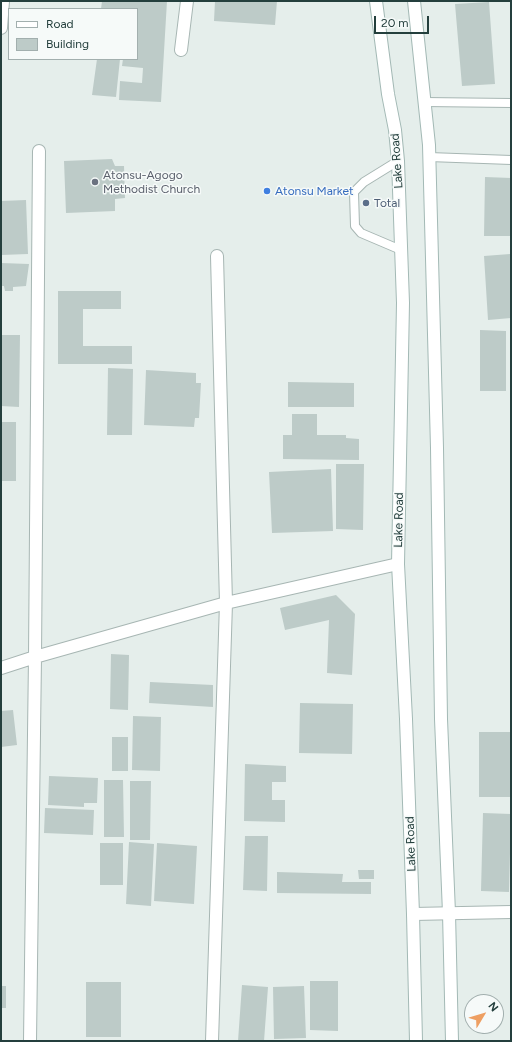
<!DOCTYPE html>
<style>
body{margin:0}
#map{position:relative;width:512px;height:1042px;overflow:hidden;background:#e5eeeb;font-family:Figtree,sans-serif}
canvas{display:block}
.frame{position:absolute;inset:0;border:2px solid #243f3d;pointer-events:none}
.legend{position:absolute;left:8px;top:8px;width:130px;height:52px;box-sizing:border-box;background:#f6faf9;border:1px solid #a2afae;margin:0;padding:5px 7px;list-style:none;font-size:12px;color:#243f3d}
.legend li{display:flex;align-items:center;gap:8px;height:20px}
.legend b{width:20px;border:1px solid #a2afae}
.north{position:absolute;left:464px;top:994px;width:40px;height:40px;box-sizing:border-box;background:#f6faf9;border:1px solid #a2afae;border-radius:50%;rotate:52deg;font-size:11px;font-weight:700;line-height:16px;text-align:center;color:#243f3d}
.north::after{content:'';display:block;margin:auto;width:14px;height:18px;background:#ee9f62;clip-path:polygon(50% 0,100% 100%,50% 72%,0 100%)}
.scale{position:absolute;left:374px;top:16px;width:55px;height:18px;box-sizing:border-box;border:2px solid #243f3d;border-top:0;padding-left:5px;font-size:12px;line-height:14px;white-space:nowrap;color:#243f3d;-webkit-text-stroke:3px #f6faf9;paint-order:stroke}
</style>
<div id="map">
<canvas width="512" height="1042"></canvas>
<div class="frame"></div>
<ul class="legend">
<li><b style="height:5px;background:#fff"></b>Road</li>
<li><b style="height:11px;background:#bdcbc8"></b>Building</li>
</ul>
<div class="north">N</div>
<div class="scale">20 m</div>
</div>
<script>
const ctx = document.querySelector('canvas').getContext('2d');
ctx.lineJoin = 'round';
function fillPath(path, color) { ctx.fillStyle = color; ctx.fill(path, 'evenodd'); }
const poly = rows => new Path2D(rows.map(r => 'M' + r).join(''));
function strokePath(path, color, width, dash) { ctx.strokeStyle = color; ctx.lineWidth = width; ctx.lineCap = dash ? 'butt' : 'round'; ctx.setLineDash(dash || []); ctx.stroke(path); }
function label(font, color, halo, rows, align = 'center') {
  ctx.font = font + ' Figtree,sans-serif'; ctx.lineWidth = 3; ctx.setLineDash([]); ctx.textBaseline = 'middle'; ctx.strokeStyle = halo; ctx.fillStyle = color; for (const [text, x, y, turn = 0] of rows) {
    ctx.save(); ctx.translate(x, y); ctx.rotate((+turn || 0) * Math.PI / 180); ctx.textAlign = isNaN(turn) ? turn : align; if (halo) ctx.strokeText(text, 0, 0); ctx.fillText(text, 0, 0); ctx.restore();
  }
}
fillPath(poly([
 [102,1,167,1,161,102,119,100,120,81,142,83,143,68,122,66,123,59,137,59,137,9,101,9],
 [215,1,277,1,275,25,214,21],
 [489,2,495,84,462,86,455,4],
 [97,59,120,59,116,97,92,95],
 [112,159,115,166,124,166,125,198,115,199,115,211,66,213,64,161],
 [485,177,511,178,511,236,484,236],
 [26,200,28,254,1,255,1,201],
 [510,254,511,318,488,320,484,256],
 [1,263,29,264,26,286,13,287,13,291,5,291,4,286,1,286],
 [58,291,121,291,121,309,83,309,83,346,132,346,132,364,58,364],
 [480,330,506,331,506,391,480,391],
 [1,335,20,335,19,407,1,406],
 [108,368,133,369,132,435,107,435],
 [146,370,196,373,196,383,201,383,199,418,195,418,194,427,144,425],
 [288,382,354,383,354,407,288,407],
 [292,414,317,414,317,435,346,435,346,438,359,439,359,460,283,459,283,435,292,435],
 [1,422,16,422,16,481,1,481],
 [336,464,364,464,363,530,336,529],
 [331,469,333,531,272,533,269,472],
 [336,595,355,614,352,675,327,673,329,620,285,630,280,608],
 [111,654,129,655,128,710,110,709],
 [150,682,213,685,213,707,149,703],
 [300,703,353,704,352,754,299,753],
 [13,710,17,745,1,747,1,711],
 [133,716,161,717,160,771,132,770],
 [479,732,511,732,511,797,479,797],
 [112,737,128,737,128,771,112,771],
 [245,764,286,766,286,782,272,782,272,800,285,800,285,822,244,821],
 [49,776,98,778,97,803,84,803,84,807,48,805],
 [104,780,123,780,124,837,104,837],
 [130,781,151,781,150,840,130,840],
 [45,808,94,810,93,835,44,833],
 [483,813,511,814,509,892,481,891],
 [245,836,268,836,267,891,243,890],
 [129,842,154,844,151,906,126,904],
 [100,843,123,843,123,885,100,885],
 [157,843,197,846,194,904,154,901],
 [358,870,374,870,374,879,359,879],
 [277,872,343,874,342,882,371,882,371,894,277,893],
 [310,981,338,981,338,1031,310,1030],
 [86,982,121,982,121,1037,86,1037],
 [242,985,268,987,264,1041,238,1041],
 [1,986,6,986,6,1008,1,1008],
 [304,986,306,1038,274,1039,273,987]
]), '#bdcbc8');
const service = poly([
 [424,102,511,103],
 [429,157,511,160],
 [398,161,364,182,354,192,355,226,361,233,401,250]
]);
const minor = poly([
 [1,28,3,1],
 [181,50,187,1],
 [1,668,35,657,226,603,398,564],
 [413,914,511,912],
 [30,1041,35,657,39,151],
 [212,1041,226,603,217,256]
]);
const secondary = poly([
 [376,1,388,94,395,130,398,161,403,303,398,564,406,719,413,914,416,1041],
 [414,1,429,145,437,448,441,719,449,913,452,1041]
]);
strokePath(service, '#a7b6b3', 10);
strokePath(minor, '#a7b6b3', 14);
strokePath(secondary, '#a3b9b5', 14);
strokePath(service, '#fff', 8);
strokePath(minor, '#fff', 12);
strokePath(secondary, '#fff', 12);
for (const [x, y, r, color] of [
 [95,182,4,"#6b7280"],
 [267,191,4,"#3f7fe0"],
 [366,203,4,"#5c6f8a"]
]) { const dot = new Path2D(); dot.arc(x, y, r, 0, 2 * Math.PI); ctx.fillStyle = color; ctx.fill(dot); strokePath(dot, '#f6faf9', 1.5); }
label('12px', '#243f3d', '#f6faf9', [
 ["Lake Road",397,161,-94],
 ["Lake Road",399,520,-89],
 ["Lake Road",411,844,-92]
]);
label('12px', '#5b616d', '#f6faf9', [
 ["Atonsu-Agogo",103,175],
 ["Methodist Church",103,189]
], 'left');
label('12px', '#366cbe', '#f6faf9', [
 ["Atonsu Market",275,191]
], 'left');
label('12px', '#4e5e75', '#f6faf9', [
 ["Total",374,203]
], 'left');
</script>
